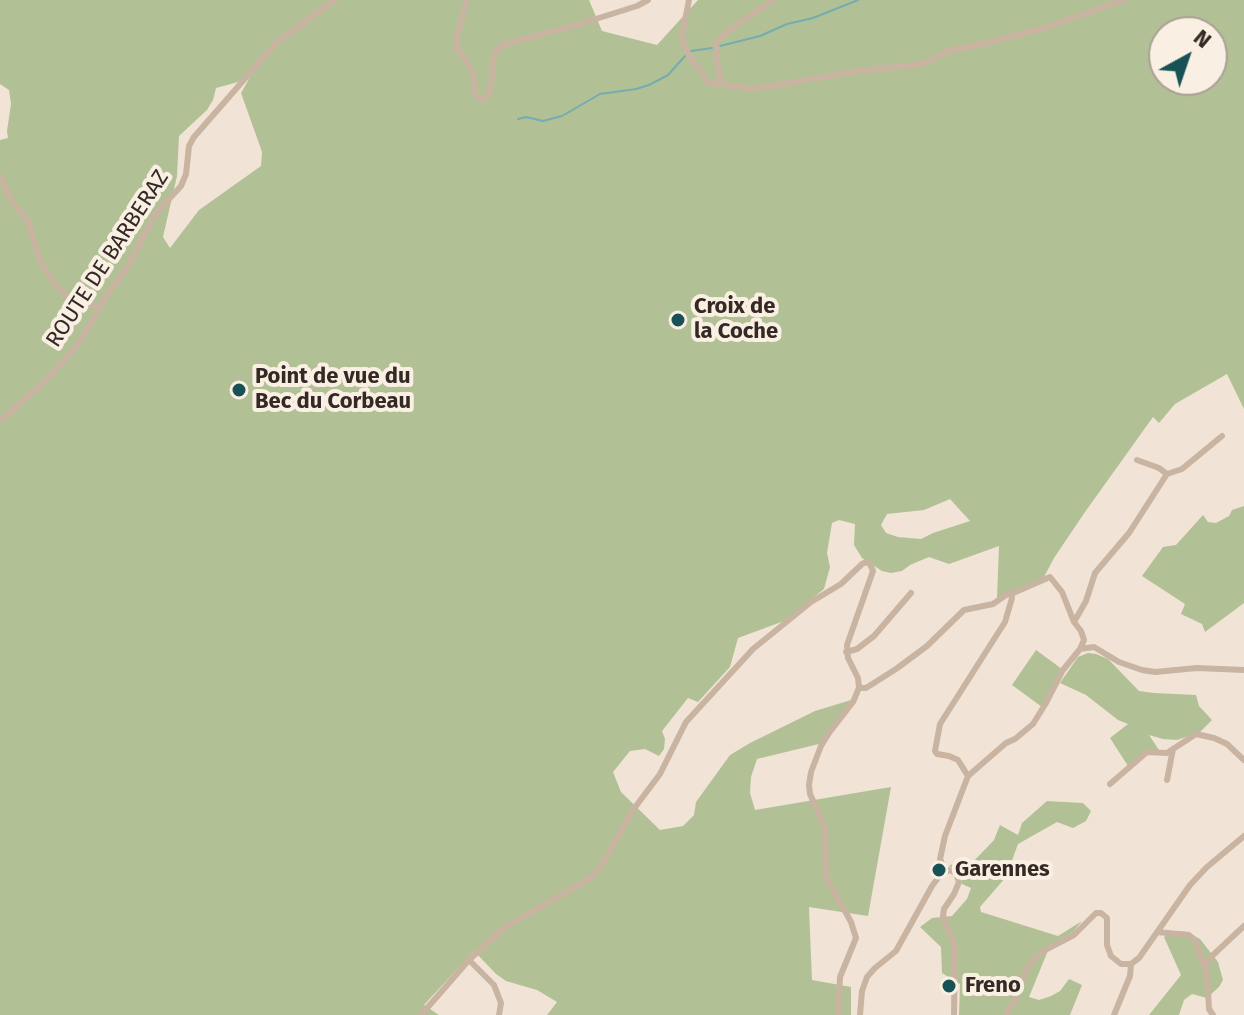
<!DOCTYPE html>
<style>
body{margin:0}
#map{position:relative;width:1244px;height:1015px;overflow:hidden;background:#f1e4d6;font-family:"Fira Sans",sans-serif}
canvas{display:block}
.north{position:absolute;left:1148px;top:16px;width:80px;height:80px;box-sizing:border-box;background:#f9efe2;border:2px solid #aaa096;border-radius:50%;rotate:40deg;font-size:22px;font-weight:700;line-height:32px;text-align:center;color:#342925}
.north::after{content:'';display:block;margin:auto;width:28px;height:36px;background:#195256;clip-path:polygon(50% 0,100% 100%,50% 72%,0 100%)}
</style>
<div id="map">
<canvas width="1244" height="1015"></canvas>
<div class="north">N</div>
</div>
<script>
const ctx = document.querySelector('canvas').getContext('2d');
ctx.lineJoin = 'round';
function fillPath(path, color) { ctx.fillStyle = color; ctx.fill(path, 'evenodd'); }
const poly = rows => new Path2D(rows.map(r => 'M' + r).join(''));
function strokePath(path, color, width, dash) { ctx.strokeStyle = color; ctx.lineWidth = width; ctx.lineCap = dash ? 'butt' : 'round'; ctx.setLineDash(dash || []); ctx.stroke(path); }
function label(font, color, halo, rows, align = 'center') {
  ctx.font = font + ' "Fira Sans",sans-serif'; ctx.lineWidth = 8; ctx.setLineDash([]); ctx.textBaseline = 'middle'; ctx.strokeStyle = halo; ctx.fillStyle = color; for (const [text, x, y, turn = 0] of rows) {
    ctx.save(); ctx.translate(x, y); ctx.rotate((+turn || 0) * Math.PI / 180); ctx.textAlign = isNaN(turn) ? turn : align; if (halo) ctx.strokeText(text, 0, 0); ctx.fillText(text, 0, 0); ctx.restore();
  }
}
fillPath(poly([
 [0,0,589,0,602,31,657,45,698,0,1244,0,1244,409,1227,374,1175,404,1159,423,1153,417,1085,512,1054,558,1044,577,997,598,999,546,949,564,929,557,910,565,902,571,891,573,882,571,862,558,854,545,855,524,839,520,832,523,827,553,830,567,824,589,784,621,738,638,730,667,698,702,688,698,662,731,665,739,664,749,659,756,645,749,630,751,613,772,621,792,660,830,683,826,694,815,696,802,730,755,750,743,815,711,851,700,819,744,757,759,751,777,750,793,755,810,891,787,868,916,809,907,812,980,851,987,851,1015,547,1015,557,1002,537,990,506,981,496,974,474,951,424,1005,439,1015,0,1015,0,140,8,138,7,131,11,104,9,90,0,84],
 [1164,32,1212,32,1212,80,1164,80],
 [249,79,241,93,262,152,261,166,199,210,170,248,163,237,177,176,179,136,207,110,213,100,216,88],
 [950,499,970,521,933,533,921,539,898,537,886,533,881,525,887,514,924,510],
 [1244,506,1244,603,1205,632,1202,624,1181,614,1185,604,1142,576,1163,547,1176,545,1203,515,1208,522,1216,523,1229,516,1232,510],
 [1036,650,1062,669,1042,707,1012,685],
 [1088,653,1096,654,1108,659,1139,691,1154,693,1196,695,1199,706,1212,720,1200,732,1177,740,1163,739,1149,735,1159,750,1146,751,1128,766,1110,738,1128,724,1118,720,1086,695,1060,683,1078,657],
 [1047,801,1083,803,1091,811,1086,821,1073,828,1057,822,1018,844,1006,877,980,907,981,912,1058,936,1082,921,1073,932,1055,942,1047,953,1029,997,1039,1000,1051,996,1060,991,1069,979,1082,985,1070,1015,959,1015,960,984,942,973,941,947,920,927,932,918,952,916,967,899,971,888,962,884,962,877,958,871,949,866,954,863,970,865,994,840,1000,825,1018,835,1022,823],
 [1172,931,1187,932,1200,939,1218,962,1223,980,1219,987,1207,998,1192,994,1184,1000,1179,1015,1149,1015,1181,975,1164,937]
]), '#b2c096');
strokePath(poly([
 [720,46,760,36,787,24,813,18,858,0],
 [691,51,712,48],
 [518,119,526,117,543,121,562,116,600,94,636,89,649,85,668,75,685,56]
]), '#74adaf', 2);
strokePath(poly([
 [467,0,456,39,457,48,473,71,475,94,482,100,490,93,494,54,502,45,580,24,637,6,648,0],
 [689,0,682,35,684,46,690,57,709,83,715,85,720,78],
 [720,78,721,82,726,85,754,89,857,71,918,65,934,59,947,51,987,43,1044,28,1124,0],
 [720,78,716,53,717,41,728,31,773,0],
 [0,176,12,201,28,221,40,261,54,283,68,297,80,304,101,306],
 [0,421,43,383,71,353,86,332,107,295,128,266,151,222,159,210,181,186,186,174,189,146,194,137,277,42,335,0],
 [1137,460,1159,468,1167,474],
 [1074,622,1086,601,1095,573,1129,533,1167,474,1182,469,1222,436],
 [1080,649,1094,647,1119,662,1142,670,1155,672,1197,668,1244,670],
 [846,652,857,649,874,636,911,593],
 [859,688,866,688,896,669,927,646,964,610,993,604,1009,593,1011,594,1050,577,1062,592,1074,622,1081,631,1084,640,1080,649,1063,670,1046,703,1033,724,1015,739,1006,743,968,776,945,836,940,859,945,871],
 [968,776,958,760,949,756,937,754,935,751,940,724,1005,622,1012,598,1011,594],
 [1167,780,1173,749],
 [1110,784,1147,752,1167,753,1196,734,1214,738,1227,744,1244,760],
 [1157,932,1189,935,1195,940,1207,974,1209,1009,1213,1015],
 [469,960,494,985,501,1003,499,1015],
 [1131,964,1139,958,1190,885,1207,867,1244,836],
 [1205,968,1212,956,1244,926],
 [421,1015,469,960,502,929,592,877,601,866,633,810,660,774,686,722,753,649,811,602,841,584,862,564,866,562,870,564,873,571,847,645,848,658,858,678,859,688,853,702,829,733,821,746,811,772,809,785,810,794,825,827,826,877,851,922,856,938,840,977,838,1015],
 [860,1015,862,991,867,977,875,968,896,951,932,886,941,874,949,870,956,873,959,882,954,894,944,909,943,916,955,946,954,1015],
 [1006,1015,1015,1000,1025,973,1032,961,1045,950,1074,935,1096,913,1101,913,1107,918,1107,945,1111,956,1121,964,1131,964],
 [1114,1015,1130,976,1131,964]
]), '#c9b4a2', 6);
for (const [x, y, r, color] of [
 [678,320,8,"#195256"],
 [239,390,8,"#195256"],
 [939,870,8,"#195256"],
 [949,986,8,"#195256"]
]) { const dot = new Path2D(); dot.arc(x, y, r, 0, 2 * Math.PI); ctx.fillStyle = color; ctx.fill(dot); strokePath(dot, '#f9efe2', 3); }
label('22px', '#342925', '#f9efe2', [
 ["ROUTE DE BARBERAZ",108,259,-57]
]);
label('bold 22px', '#342925', '#f9efe2', [
 ["Croix de",694,307],
 ["la Coche",694,332],
 ["Point de vue du",255,377],
 ["Bec du Corbeau",255,402],
 ["Garennes",955,870],
 ["Freno",965,986]
], 'left');
</script>
